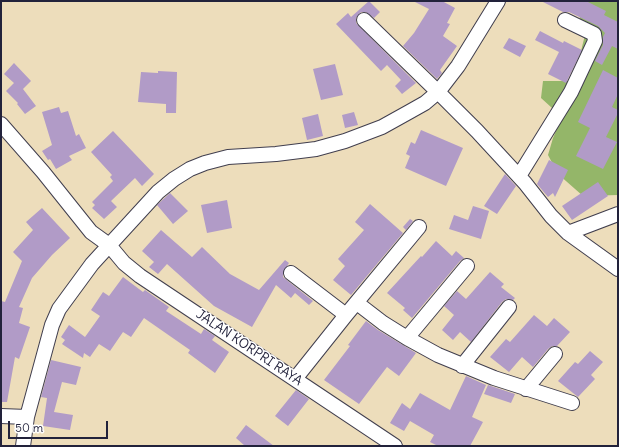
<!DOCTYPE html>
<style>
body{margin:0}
#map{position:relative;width:619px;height:447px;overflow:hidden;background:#edddbb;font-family:Delius,sans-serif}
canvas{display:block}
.frame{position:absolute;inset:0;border:2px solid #22223b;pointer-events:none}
.scale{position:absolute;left:8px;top:421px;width:100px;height:18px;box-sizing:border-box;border:2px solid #22223b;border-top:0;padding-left:5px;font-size:12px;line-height:14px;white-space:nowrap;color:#22223b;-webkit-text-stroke:3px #fff;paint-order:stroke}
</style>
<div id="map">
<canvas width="619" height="447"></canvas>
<div class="frame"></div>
<div class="scale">50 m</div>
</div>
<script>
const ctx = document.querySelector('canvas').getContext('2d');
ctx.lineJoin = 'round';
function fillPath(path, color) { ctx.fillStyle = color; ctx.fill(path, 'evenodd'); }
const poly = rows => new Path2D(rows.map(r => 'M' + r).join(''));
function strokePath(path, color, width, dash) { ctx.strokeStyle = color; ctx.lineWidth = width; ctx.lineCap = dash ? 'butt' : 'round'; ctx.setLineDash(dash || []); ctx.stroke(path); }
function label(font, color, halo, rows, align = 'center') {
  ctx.font = font + ' Delius,sans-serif'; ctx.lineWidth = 3; ctx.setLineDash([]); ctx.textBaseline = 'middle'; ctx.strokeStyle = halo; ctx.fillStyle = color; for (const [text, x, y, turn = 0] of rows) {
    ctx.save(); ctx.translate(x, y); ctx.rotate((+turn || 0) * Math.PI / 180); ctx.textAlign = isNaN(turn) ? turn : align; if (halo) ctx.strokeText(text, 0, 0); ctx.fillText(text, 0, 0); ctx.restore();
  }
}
fillPath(poly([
 [574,1,618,1,618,195,583,196,558,174,548,155,553,138,562,117,541,98,543,81,577,81,581,51,586,31,574,5]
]), '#94b669');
fillPath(poly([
 [369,1,380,12,374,18,366,12,361,12,356,18,356,23,416,83,402,94,395,86,401,80,387,65,381,71,336,24,348,13,351,17],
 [413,1,442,1,455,8,447,23,450,24,443,36,457,46,440,70,442,73,437,79,403,46,414,33,429,9],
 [541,1,586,1,606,11,604,15,618,22,618,49,612,46,602,65,595,61,603,45,603,37,605,33,598,26,569,12,563,12],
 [540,31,563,43,564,41,582,50,566,83,548,74,559,52,535,40],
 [509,38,526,46,520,57,503,48],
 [14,63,31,81,23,89,36,106,25,114,17,104,18,103,6,91,14,83,4,74],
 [335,64,343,95,321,100,313,69],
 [603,70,618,78,618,94,612,107,618,110,618,113,606,137,617,142,603,169,576,156,590,128,578,122],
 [158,71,177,72,176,113,166,113,166,104,138,102,141,72,158,73],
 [59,107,61,113,68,111,76,136,79,134,86,148,69,156,72,160,56,169,50,159,48,160,42,151,52,145,42,112],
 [354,112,358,125,345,128,342,115],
 [318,114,323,136,307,140,302,118],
 [421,130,463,148,446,186,405,168,410,156,406,154,411,142,415,144],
 [113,131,154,174,142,186,135,178,111,201,117,207,104,219,92,208,95,205,92,202,113,181,110,177,112,175,91,152],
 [549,160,568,170,555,197,553,193,548,197,537,184],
 [505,174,516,186,497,214,484,206],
 [598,182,608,196,572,220,562,206],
 [170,193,188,211,173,224,157,205],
 [227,200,232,228,207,233,201,205],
 [370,204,403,233,351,295,333,280,345,266,338,259,364,230,355,222],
 [473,206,489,211,481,239,449,229,454,215,468,220],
 [42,208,70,238,52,255,32,278,19,307,23,308,19,323,30,327,19,359,15,357,7,402,1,402,1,301,5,302,22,261,13,252,33,230,26,222],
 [410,219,413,221,406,230,403,227],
 [161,230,192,257,202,247,230,274,259,290,285,260,289,263,283,272,283,277,313,301,309,305,295,293,291,298,276,285,252,327,214,306,167,264,158,274,149,267,154,262,142,251],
 [436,241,452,256,456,251,464,258,460,261,412,318,403,310,405,308,387,293,421,256,422,257],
 [490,272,504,284,501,287,515,298,513,300,506,299,502,302,471,342,460,332,453,340,442,330,454,315,444,306,457,291,466,299],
 [123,277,143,292,145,290,169,307,166,311,201,334,204,329,215,336,212,340,229,352,215,373,188,353,190,350,144,318,131,337,123,332,110,351,99,344,90,357,84,353,83,358,62,344,65,340,61,337,69,325,85,337,100,316,91,310,103,292,109,296],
 [534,315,547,326,554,318,570,332,557,346,552,346,548,349,533,367,522,357,509,372,490,357,506,339,510,342],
 [366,321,378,330,416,353,399,376,387,367,359,404,324,380,350,346,348,345],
 [590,351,603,362,591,375,595,379,578,397,558,381,575,362,578,364],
 [51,360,81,367,76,385,62,382,54,412,73,415,70,430,43,426,47,398,41,397],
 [466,376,486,385,472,417,483,422,470,446,438,446,430,442,434,435,410,421,404,431,390,423,402,403,410,409,420,393,450,410],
 [488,385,515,394,511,403,484,394],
 [296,390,309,399,288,426,275,416],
 [246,425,274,446,245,446,236,438]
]), '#b19bc7');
const street = poly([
 [364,20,438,92,477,131,525,183,551,216,568,233,618,269],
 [1,124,43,172,91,232,109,245,124,263,140,276,395,446],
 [519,176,571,92,595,41,594,34,565,20],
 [568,233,618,214],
 [291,273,346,315],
 [357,303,383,323,407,338,438,355,494,378,572,403],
 [407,338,467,266],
 [462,366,509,307],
 [295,379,346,315,419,227],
 [526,389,555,354],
 [1,416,27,417],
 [23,446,27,417,52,325,59,309,92,264,158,192,174,179,190,169,205,163,228,157,276,154,316,149,345,141,382,127,409,112,425,103,438,92,458,66,498,1]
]);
strokePath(street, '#403e4e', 16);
strokePath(street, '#fff', 14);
label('13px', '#22223b', '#fff', [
 ["JALAN KORPRI RAYA",249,348,34]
]);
</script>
